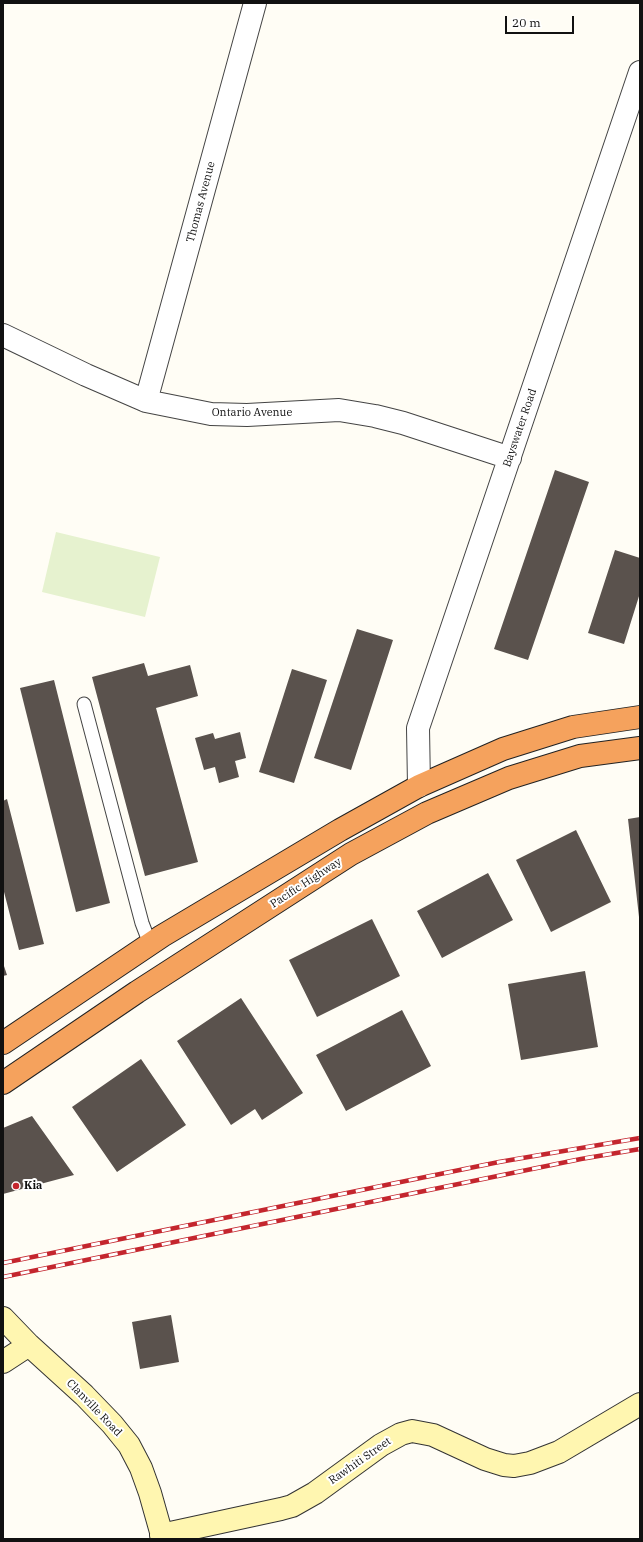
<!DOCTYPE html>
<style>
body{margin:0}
#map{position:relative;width:643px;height:1542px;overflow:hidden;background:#fffdf5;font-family:"IBM Plex Serif",serif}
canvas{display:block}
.frame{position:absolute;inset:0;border:4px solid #111;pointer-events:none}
.scale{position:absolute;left:505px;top:16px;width:69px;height:18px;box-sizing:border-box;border:2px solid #111;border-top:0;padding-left:5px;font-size:12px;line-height:14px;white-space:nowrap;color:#111;-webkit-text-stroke:3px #fff;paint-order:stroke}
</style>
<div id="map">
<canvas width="643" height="1542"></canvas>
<div class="frame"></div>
<div class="scale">20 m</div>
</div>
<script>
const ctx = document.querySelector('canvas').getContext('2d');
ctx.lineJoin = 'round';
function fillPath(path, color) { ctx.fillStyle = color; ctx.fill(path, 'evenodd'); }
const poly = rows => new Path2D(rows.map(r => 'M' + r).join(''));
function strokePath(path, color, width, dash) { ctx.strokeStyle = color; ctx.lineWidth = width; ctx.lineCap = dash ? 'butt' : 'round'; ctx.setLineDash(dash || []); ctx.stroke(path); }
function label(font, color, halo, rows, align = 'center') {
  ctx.font = font + ' "IBM Plex Serif",serif'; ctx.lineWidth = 4; ctx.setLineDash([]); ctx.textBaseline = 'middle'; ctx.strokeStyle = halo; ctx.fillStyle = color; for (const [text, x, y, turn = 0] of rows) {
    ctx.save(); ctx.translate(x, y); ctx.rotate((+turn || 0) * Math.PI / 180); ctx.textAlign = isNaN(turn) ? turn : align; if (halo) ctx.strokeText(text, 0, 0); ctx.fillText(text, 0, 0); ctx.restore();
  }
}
fillPath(poly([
 [56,532,160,557,145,617,42,592]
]), '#e6f2cf');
fillPath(poly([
 [555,470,589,482,528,660,494,649],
 [615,550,640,558,640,593,624,644,588,633],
 [357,629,393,640,351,770,314,758],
 [144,663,148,676,190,665,198,696,156,708,198,862,145,876,92,677],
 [292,669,327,680,294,783,259,772],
 [54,680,110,903,76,912,20,688],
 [240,732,246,758,235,761,239,777,219,783,215,767,204,770,195,738,213,733,215,739],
 [7,799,44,944,19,950,3,888,3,801],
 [640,817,640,917,639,917,628,819],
 [576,830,611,902,551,932,516,860],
 [488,873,513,920,442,958,417,911],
 [372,919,400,976,317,1017,289,960],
 [3,963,7,975,3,976],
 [585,971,598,1047,521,1060,508,984],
 [241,998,303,1093,262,1120,255,1109,231,1125,177,1041],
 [402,1010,431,1066,346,1111,316,1055],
 [141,1059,186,1125,117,1172,72,1107],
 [32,1116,74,1175,3,1194,3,1128],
 [171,1315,179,1362,140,1369,132,1322]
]), '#5a524d');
const lane = poly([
 [84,704,142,923,150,944]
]);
const street = poly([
 [3,335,86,375,146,401,211,414,247,415,339,410,375,416,403,423,510,458],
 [146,401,255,3],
 [419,786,418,728,640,72]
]);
const secondary = poly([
 [3,1318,29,1345,84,1395,112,1424,129,1445,141,1468,150,1493,163,1539],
 [3,1362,29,1345],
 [161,1535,281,1509,292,1506,315,1493,381,1445,401,1434,412,1431,433,1435,485,1459,504,1465,514,1466,530,1463,559,1452,640,1404]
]);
const highway = poly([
 [3,1043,162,936,340,830,419,786,503,749,573,727,640,717],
 [3,1083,137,992,351,854,427,813,509,778,580,756,640,748]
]);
strokePath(lane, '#444', 15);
strokePath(street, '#444', 24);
strokePath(secondary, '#333', 24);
strokePath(highway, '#222', 24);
strokePath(lane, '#fff', 13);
strokePath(street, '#fff', 22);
strokePath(secondary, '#fff6b0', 22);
strokePath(highway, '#f5a25d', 22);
const rail = poly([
 [3,1263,499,1162,640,1138],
 [3,1277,581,1159,640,1149]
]);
strokePath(rail, '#c4262e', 4.5);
strokePath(rail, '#fff', 3, [9]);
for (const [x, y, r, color] of [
 [16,1186,4,"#c4262e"]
]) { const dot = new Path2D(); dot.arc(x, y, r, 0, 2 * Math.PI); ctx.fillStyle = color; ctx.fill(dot); strokePath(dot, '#fff', 1.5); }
label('11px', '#111', '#fff', [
 ["Thomas Avenue",201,202,-75],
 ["Ontario Avenue",252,413],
 ["Bayswater Road",520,428,-71],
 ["Pacific Highway",306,883,-33],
 ["Clanville Road",94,1408,46],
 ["Rawhiti Street",360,1461,-35]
]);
label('bold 11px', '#111', '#fff', [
 ["Kia",24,1186]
], 'left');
</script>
